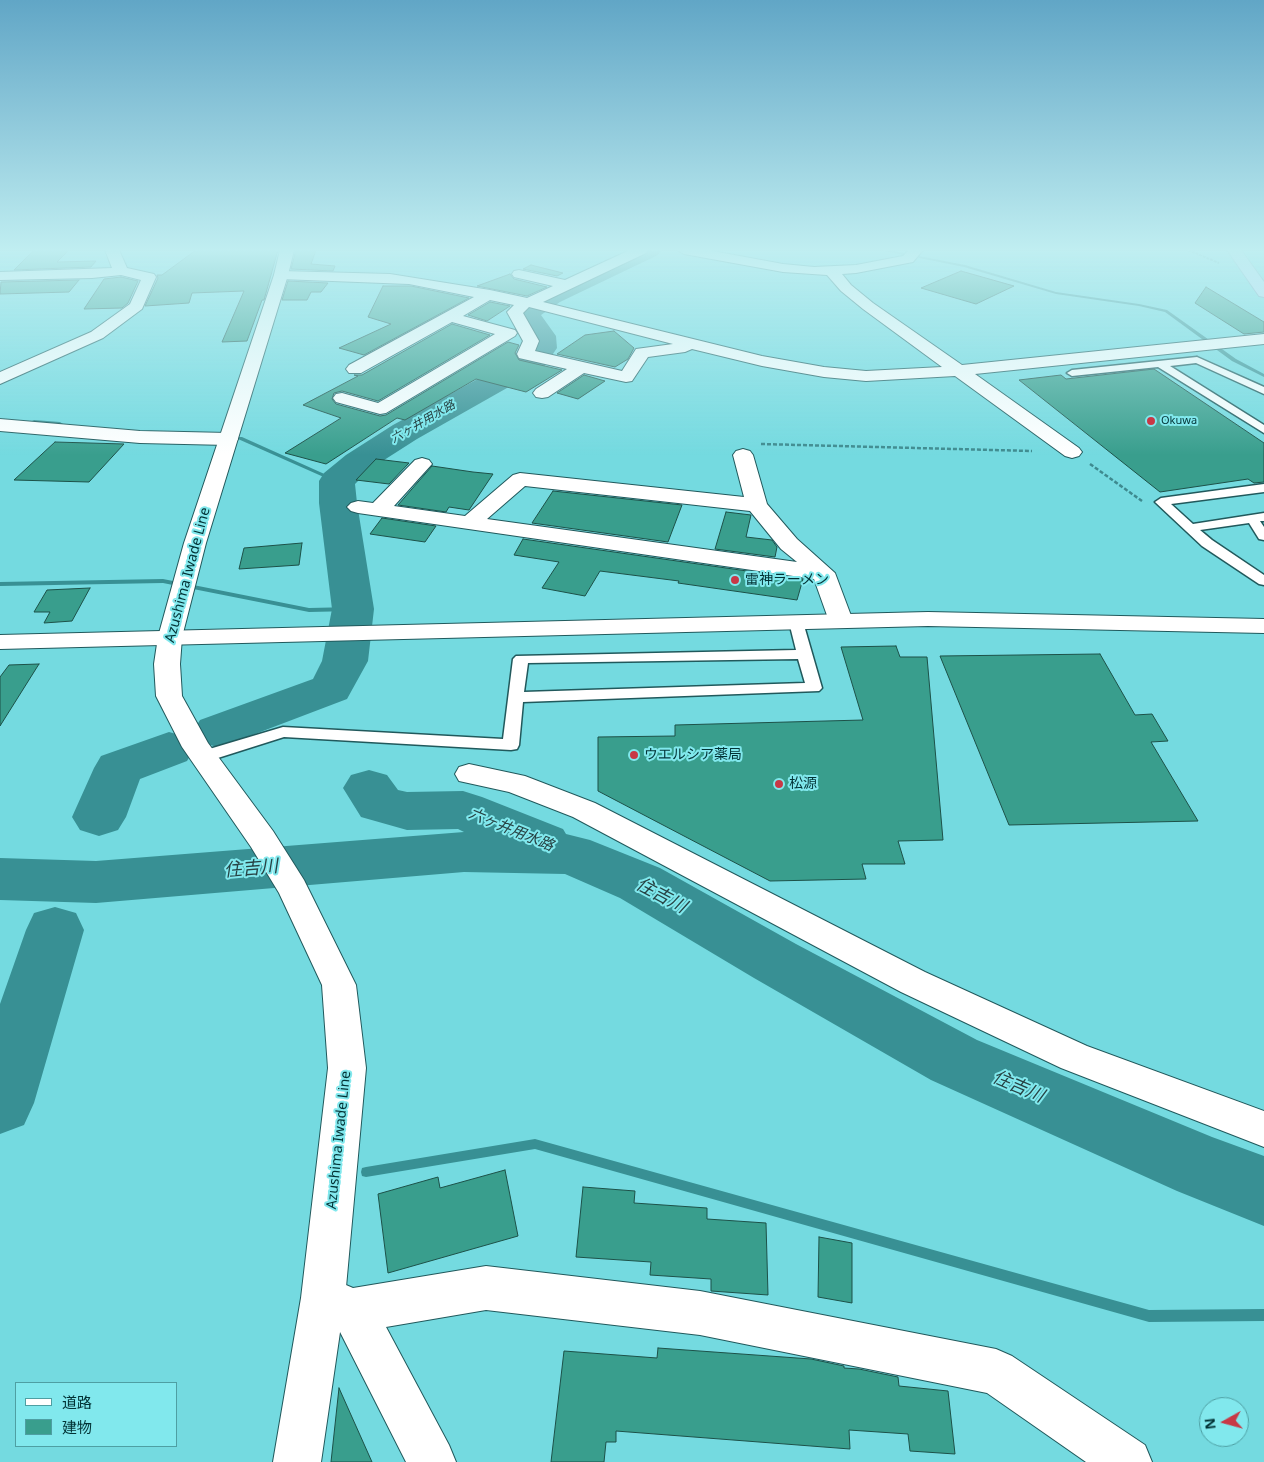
<!DOCTYPE html>
<meta charset="utf-8">
<style>
body{margin:0}
#map{position:relative;width:1264px;height:1462px;overflow:hidden;background:#74dae0;font-family:"Noto Sans","Noto Sans JP",sans-serif}
canvas{display:block}
.legend{position:absolute;left:15px;top:1382px;width:162px;height:65px;box-sizing:border-box;background:#81e8ed;border:1px solid #4e9fa3;margin:0;padding:6px 9px;list-style:none;font-size:15px;color:#023235}
.legend li{display:flex;align-items:center;gap:10px;height:25px}
.legend b{width:25px;border:1px solid #4e9fa3}
.north{position:absolute;left:1199px;top:1397px;width:50px;height:50px;box-sizing:border-box;background:#81e8ed;border:1px solid #4e9fa3;border-radius:50%;rotate:263deg;font-size:14px;font-weight:700;line-height:20px;text-align:center;color:#023235}
.north::after{content:'';display:block;margin:auto;width:18px;height:22px;background:#c83846;clip-path:polygon(50% 0,100% 100%,50% 72%,0 100%)}
</style>
<div id="map">
<canvas width="1264" height="1462"></canvas>
<ul class="legend">
<li><b style="height:6px;background:#fff"></b>道路</li>
<li><b style="height:14px;background:#399e8d"></b>建物</li>
</ul>
<div class="north">N</div>
</div>
<script>
const ctx = document.querySelector('canvas').getContext('2d');
ctx.lineJoin = 'round';
const poly = rows => new Path2D(rows.map(r => 'M' + r).join(''));
function fillPath(path, color) { ctx.fillStyle = color; ctx.fill(path, 'evenodd'); }
function strokePath(path, color, width, dash) { ctx.strokeStyle = color; ctx.lineWidth = width; ctx.lineCap = dash ? 'butt' : 'round'; ctx.setLineDash(dash || []); ctx.stroke(path); }
function label(font, color, halo, rows, align = 'center') {
  ctx.font = font + ' "Noto Sans","Noto Sans JP",sans-serif'; ctx.lineWidth = 4; ctx.setLineDash([]); ctx.textBaseline = 'middle'; ctx.strokeStyle = halo; ctx.fillStyle = color; for (const [text, x, y, turn = 0] of rows) {
    ctx.save(); ctx.translate(x, y); ctx.rotate((+turn || 0) * Math.PI / 180); ctx.textAlign = isNaN(turn) ? turn : align; if (halo) ctx.strokeText(text, 0, 0); ctx.fillText(text, 0, 0); ctx.restore();
  }
}
fillPath(poly([
 [880,250,888,250,965,265,1056,292,1139,304,1167,310,1236,359,1264,374,1264,377,1232,361,1165,312,1139,306,1056,294,964,267,880,250],
 [34,420,60,422,63,424,60,426,32,423,32,421,34,420],
 [238,437,242,437,340,481,337,483,335,482,238,439,238,437],
 [163,579,309,608,353,607,356,609,353,611,309,612,163,583,0,586,0,582,163,579],
 [535,1139,1149,1310,1264,1309,1264,1321,1149,1322,535,1149,366,1177,362,1176,361,1172,362,1168,366,1167,535,1139]
]), '#389094');
fillPath(poly([
 [629,250,661,250,658,255,560,302,541,315,556,336,557,348,544,367,417,439,370,469,355,484,357,503,374,609,368,661,347,699,234,742,217,747,200,742,193,731,200,720,313,679,322,661,332,609,319,503,319,481,324,473,346,455,393,425,522,355,527,348,528,337,513,317,519,305,542,290,629,250],
 [169,732,187,737,194,749,187,761,140,779,126,817,118,830,99,836,80,830,72,817,94,768,101,756,169,732],
 [369,770,387,775,398,790,407,792,463,791,482,797,563,829,566,834,590,840,660,868,796,944,977,1040,1212,1137,1264,1156,1264,1226,1177,1191,931,1080,754,978,620,898,565,874,464,872,96,903,0,900,0,858,96,861,464,832,458,829,407,830,361,817,343,788,351,775,369,770],
 [55,907,76,913,84,930,34,1103,24,1125,0,1134,0,1004,26,930,34,913,55,907]
]), '#389094');
const building = poly([
 [34,250,69,250,57,262,96,261,91,267,14,270,34,250],
 [196,250,278,250,264,300,262,300,247,341,222,342,244,291,192,293,189,303,145,306,158,278,157,275,162,275,196,250],
 [296,250,316,250,311,264,335,266,333,271,291,269,296,250],
 [531,265,563,273,557,276,523,269,531,265],
 [961,271,1014,286,976,304,921,288,961,271],
 [510,274,514,279,547,287,527,296,477,286,510,274],
 [121,277,138,281,128,303,122,308,84,309,104,279,121,277],
 [79,280,69,292,0,294,1,282,79,280],
 [288,281,328,283,321,292,311,292,307,300,282,300,288,281],
 [383,286,411,286,469,298,364,355,339,348,391,324,368,317,383,286],
 [1206,287,1264,322,1264,332,1244,334,1195,303,1206,287],
 [490,302,510,306,487,321,468,315,490,302],
 [452,324,490,335,378,401,342,391,334,393,332,399,336,404,380,416,386,415,508,342,519,345,515,353,519,360,562,370,526,392,476,379,405,420,397,418,326,464,285,453,341,418,303,405,358,376,354,375,362,375,452,324],
 [614,331,634,348,628,359,615,367,557,354,585,335,614,331],
 [1154,369,1264,443,1264,482,1254,483,1248,479,1160,492,1019,380,1061,375,1066,379,1154,369],
 [584,375,605,381,578,399,557,393,584,375],
 [55,442,124,444,89,482,14,480,55,442],
 [376,459,409,463,389,484,356,480,376,459],
 [432,466,473,472,493,474,469,510,449,507,446,512,398,505,432,466],
 [553,491,682,505,668,542,532,523,553,491],
 [726,512,751,515,746,537,772,540,777,547,775,557,715,549,726,512],
 [382,518,436,526,425,542,370,534,382,518],
 [523,539,803,579,797,600,678,583,679,581,600,571,585,596,542,588,559,562,514,555,523,539],
 [302,543,299,565,239,569,244,548,302,543],
 [90,588,72,621,44,623,50,612,34,612,47,590,90,588],
 [896,646,900,657,927,657,943,840,898,841,905,864,862,864,866,879,770,881,598,791,598,737,675,736,675,725,863,720,841,647,896,646],
 [1100,654,1135,715,1152,714,1168,741,1151,742,1198,821,1009,825,940,656,1100,654],
 [39,664,0,726,0,677,9,665,39,664],
 [505,1170,518,1236,388,1273,378,1194,438,1177,440,1188,505,1170],
 [583,1187,635,1191,634,1203,707,1208,707,1219,766,1223,768,1295,711,1291,711,1279,650,1275,651,1262,576,1257,583,1187],
 [819,1237,852,1243,852,1303,818,1297,819,1237],
 [658,1348,811,1359,844,1366,844,1368,859,1369,898,1377,899,1386,948,1391,955,1454,910,1451,908,1434,849,1430,850,1449,616,1431,616,1442,606,1442,604,1462,551,1462,564,1351,657,1358,658,1348],
 [339,1388,372,1462,331,1462,339,1388]
]);
fillPath(building, '#399e8d');
strokePath(building, '#1d5148', 1);
const service = poly([
 [1197,357,1264,387,1264,394,1196,363,1170,366,1264,425,1264,433,1158,367,1072,376,1067,373,1072,370,1197,357],
 [1264,484,1264,492,1171,504,1193,524,1264,513,1264,521,1260,521,1264,527,1264,540,1259,539,1249,523,1200,530,1212,540,1264,575,1264,585,1259,584,1202,546,1155,502,1161,498,1264,484],
 [796,618,801,619,803,622,822,688,819,691,523,702,519,745,517,749,511,750,284,737,202,763,196,761,194,757,196,753,283,727,503,739,513,659,516,656,796,650,789,622,791,619,796,618],
 [798,659,805,683,524,692,528,663,798,659]
]);
const minor = poly([
 [105,250,119,250,127,268,154,274,156,277,142,309,103,338,0,384,0,372,91,332,130,304,141,280,121,275,92,278,0,280,0,272,112,268,105,250],
 [630,250,648,250,646,253,543,302,762,356,824,367,866,371,942,367,863,309,841,291,827,275,783,272,684,254,677,250,707,250,783,264,814,267,856,265,903,256,909,250,923,250,913,262,856,273,842,274,851,285,873,303,962,365,1264,334,1264,344,975,374,1079,448,1082,452,1079,456,1072,458,1065,456,955,376,866,381,824,377,762,366,692,349,685,352,648,357,632,381,626,382,584,373,548,397,542,398,536,397,533,393,536,389,567,369,519,358,517,354,523,341,507,312,514,305,490,300,463,316,515,330,517,333,515,336,386,413,380,414,336,402,333,398,336,394,342,393,378,403,495,334,452,322,361,373,349,373,346,369,349,365,474,297,409,284,281,279,276,278,274,275,276,272,281,271,390,274,490,290,527,298,553,286,514,277,512,274,514,271,519,270,565,280,630,250],
 [529,307,673,344,636,349,622,371,535,351,539,341,523,313,529,307],
 [0,419,140,431,228,433,235,435,238,439,235,443,228,445,140,443,0,431,0,419],
 [743,449,750,451,753,455,767,504,797,539,835,573,853,621,850,626,841,628,832,626,829,621,814,579,358,513,351,511,347,507,351,503,358,501,373,503,415,460,422,458,429,460,432,464,394,506,465,516,513,475,520,473,744,497,733,455,736,451,743,449],
 [525,486,750,511,781,549,797,562,487,519,525,486],
 [469,764,525,776,595,803,925,972,1087,1046,1264,1111,1264,1147,1061,1068,901,992,573,817,509,792,459,781,455,774,459,767,469,764],
 [486,1266,700,1291,996,1349,1012,1356,1145,1445,1152,1462,1086,1462,987,1393,700,1335,486,1310,386,1327,449,1445,456,1462,406,1462,337,1326,323,1320,317,1304,323,1288,339,1282,353,1288,486,1266]
]);
const tertiary = poly([
 [928,612,1264,619,1264,633,928,626,0,649,0,635,928,612]
]);
const secondary = poly([
 [280,250,294,250,288,275,206,543,182,637,180,664,182,696,208,743,273,831,304,880,356,985,366,1068,345,1298,321,1462,273,1462,301,1298,328,1068,322,985,279,893,251,847,182,747,156,696,154,664,158,637,184,543,274,275,280,250]
]);
const trunk = poly([
 [1227,250,1241,250,1264,282,1264,297,1259,296,1227,250]
]);
strokePath(service, '#21595c', 3);
strokePath(minor, '#21595c', 2);
strokePath(tertiary, '#21595c', 2);
strokePath(secondary, '#21595c', 2);
strokePath(trunk, '#7a9bb4', 2);
strokePath(poly([
 [1188,250,1219,263]
]), '#3e8a8f', 2, [3, 1]);
strokePath(poly([
 [761,444,1032,451],
 [1090,464,1142,501]
]), '#3e8a8f', 2.5, [4, 2]);
fillPath(service, '#fff');
fillPath(minor, '#fff');
fillPath(tertiary, '#fff');
fillPath(secondary, '#fff');
fillPath(trunk, '#c8dcfa');
const sky = ctx.createLinearGradient(0, 0, 0, 455);
sky.addColorStop(0, '#61a6c6');
sky.addColorStop(0.55, '#c0eef1');
sky.addColorStop(1, '#c0eef100');
ctx.fillStyle = sky;
ctx.fillRect(0, 0, 1264, 455);
for (const [x, y, r, color] of [
 [1151,421,5,"#c83846"],
 [735,580,5,"#c83846"],
 [634,755,5,"#c83846"],
 [779,784,5,"#c83846"]
]) { const dot = new Path2D(); dot.arc(x, y, r, 0, 2 * Math.PI); ctx.fillStyle = color; ctx.fill(dot); strokePath(dot, '#81e8ed', 2); }
label('11px', '#023235', '#81e8ed', [
 ["Okuwa",1161,421]
], 'left');
label('italic 12px', '#274344', '#81e8ed', [
 ["六ヶ井用水路",423,422,-30]
]);
label('14px', '#023235', '#81e8ed', [
 ["Azushima Iwade Line",188,575,-75],
 ["Azushima Iwade Line",339,1140,-84]
]);
label('14px', '#023235', '#81e8ed', [
 ["雷神ラーメン",745,580],
 ["ウエルシア薬局",644,755],
 ["松源",789,784]
], 'left');
label('italic 15px', '#274344', '#81e8ed', [
 ["六ヶ井用水路",511,830,22]
]);
label('italic 18px', '#274344', '#81e8ed', [
 ["住吉川",251,869,-5],
 ["住吉川",661,896,28],
 ["住吉川",1018,1087,23]
]);
</script>
